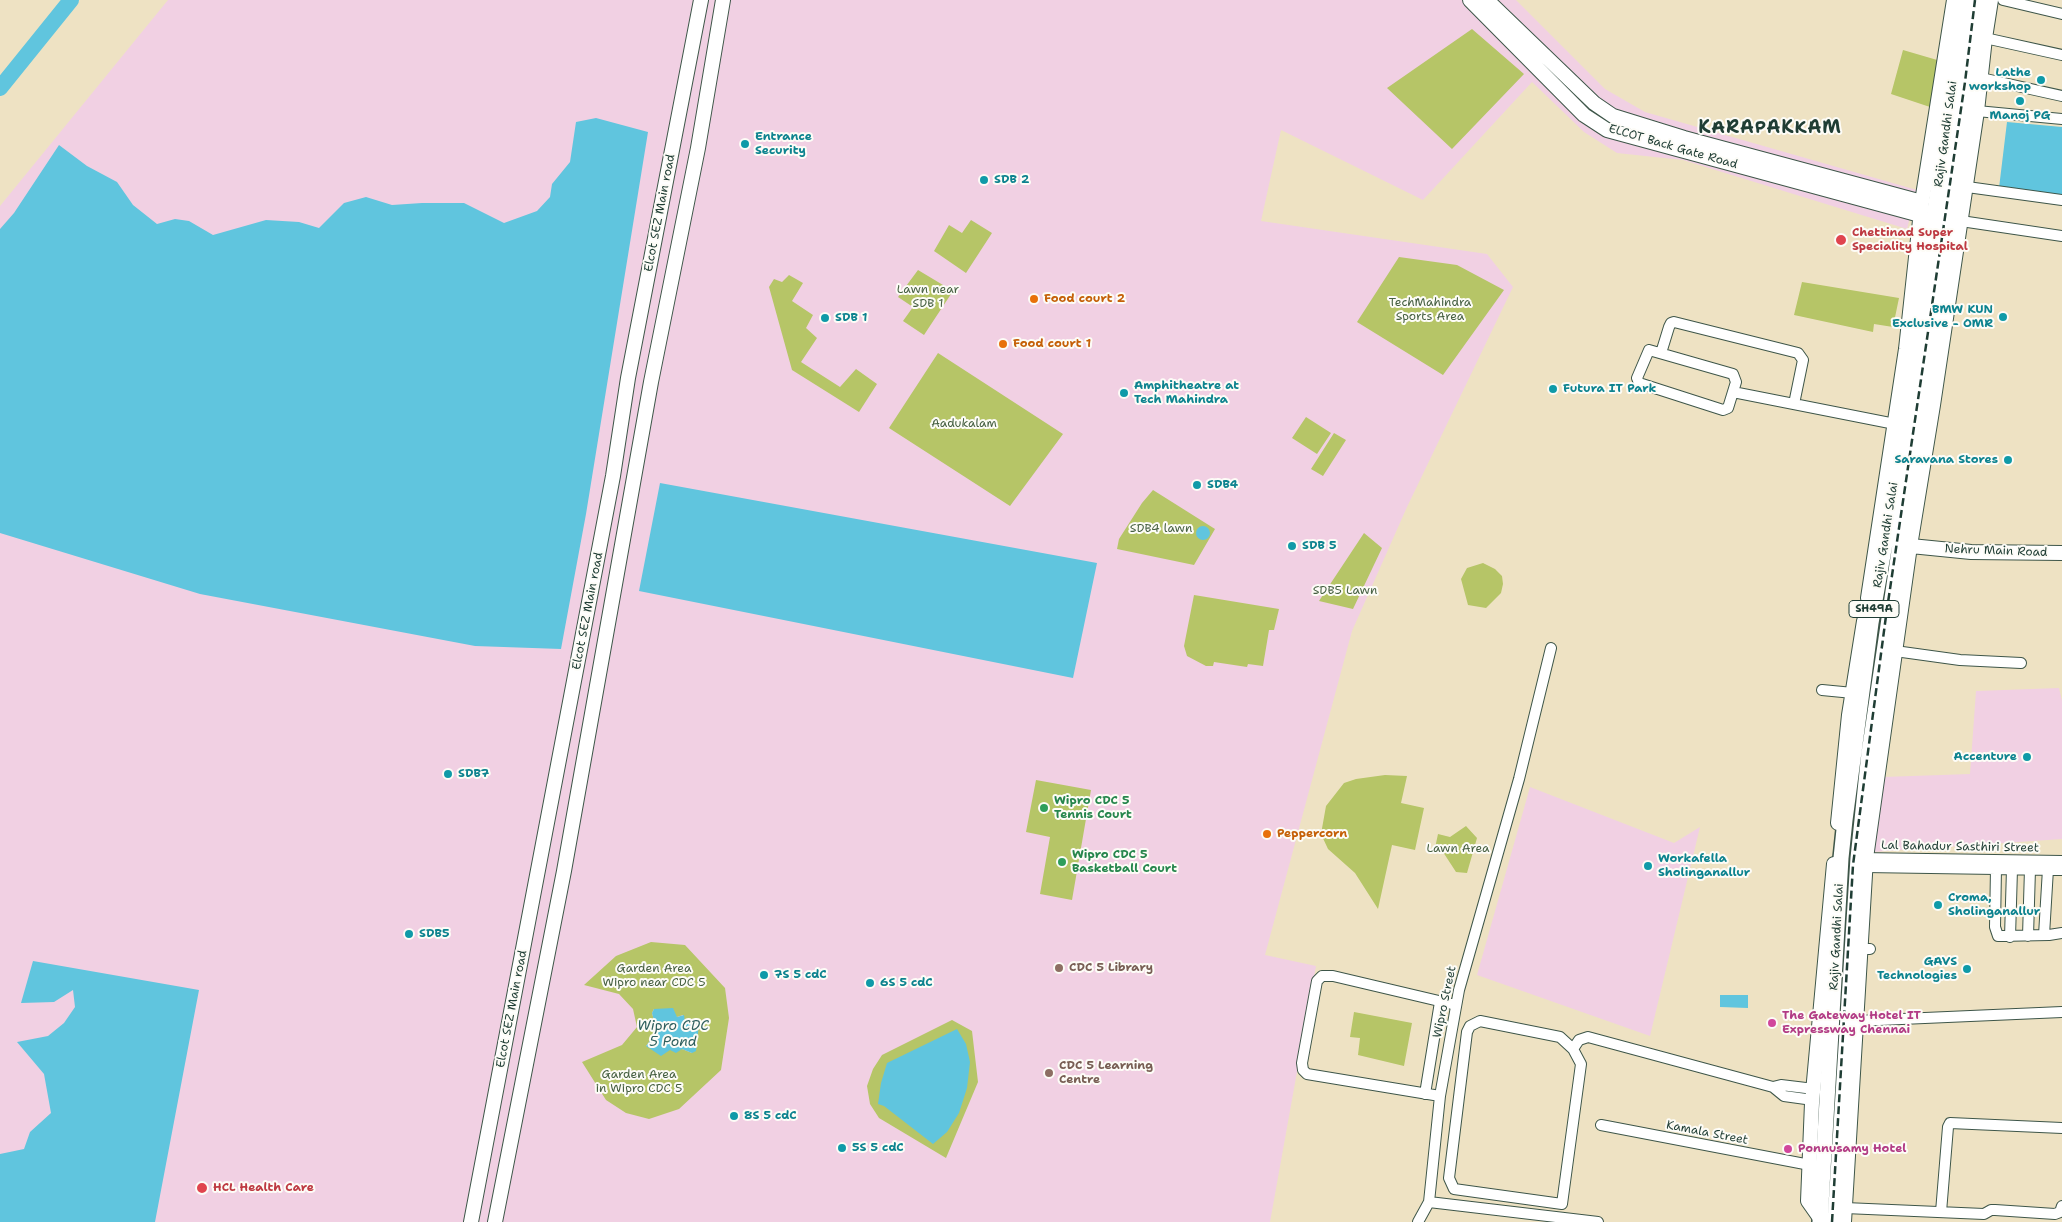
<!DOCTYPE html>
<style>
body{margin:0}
canvas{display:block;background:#eee2c3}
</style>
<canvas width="2062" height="1222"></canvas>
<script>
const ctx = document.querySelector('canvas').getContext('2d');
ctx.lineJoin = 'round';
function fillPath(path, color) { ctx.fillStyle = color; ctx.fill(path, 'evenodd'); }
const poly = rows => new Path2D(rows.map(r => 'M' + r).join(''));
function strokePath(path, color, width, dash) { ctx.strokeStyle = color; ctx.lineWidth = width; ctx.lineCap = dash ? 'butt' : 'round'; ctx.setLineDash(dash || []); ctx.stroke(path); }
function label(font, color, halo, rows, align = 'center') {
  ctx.font = font + ' "Shantell Sans",sans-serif'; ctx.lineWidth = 4; ctx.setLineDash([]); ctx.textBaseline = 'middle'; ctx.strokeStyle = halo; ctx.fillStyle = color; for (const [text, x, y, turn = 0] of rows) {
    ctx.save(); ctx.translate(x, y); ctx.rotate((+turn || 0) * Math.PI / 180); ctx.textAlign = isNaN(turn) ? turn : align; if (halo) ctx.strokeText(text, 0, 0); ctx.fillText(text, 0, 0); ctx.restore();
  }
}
fillPath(poly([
 [168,0,1516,0,1605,89,1645,112,1917,190,1907,229,1683,160,1617,153,1584,132,1532,82,1423,200,1281,130,1261,221,1487,254,1513,287,1407,507,1352,631,1265,955,1316,966,1270,1222,0,1222,0,206],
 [2059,688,2062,701,2062,839,1873,852,1883,777,1970,774,1976,691],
 [1530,787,1674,843,1700,827,1650,1036,1477,975]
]), '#f1d0e3');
fillPath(poly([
 [1472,29,1524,74,1452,149,1387,88],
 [1903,50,1944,62,1936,109,1891,94],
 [971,220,992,233,966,273,934,251,949,225,962,233],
 [1399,257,1457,265,1504,290,1443,375,1357,322],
 [918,270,953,291,924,335,903,321,913,307,898,297],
 [789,275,803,283,792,301,813,315,806,328,817,338,801,362,840,387,856,369,877,384,859,412,792,370,769,287,774,279,782,282],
 [1802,282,1899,298,1893,327,1874,324,1873,332,1794,315],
 [938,353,1063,434,1010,506,889,428],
 [1306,417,1331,433,1317,454,1292,438],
 [1334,433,1346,440,1323,476,1311,469],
 [1153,490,1215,529,1194,565,1117,549,1119,539,1142,503],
 [1364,533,1382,548,1353,609,1319,601],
 [1483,563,1495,569,1502,576,1503,584,1501,593,1486,608,1468,605,1461,579,1467,568],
 [1194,595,1279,609,1274,630,1269,630,1263,666,1248,664,1247,667,1214,662,1213,666,1206,666,1187,656,1184,646],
 [1385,775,1407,776,1401,803,1424,808,1415,850,1392,845,1378,909,1355,873,1328,849,1321,834,1326,806,1344,783,1356,779],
 [1036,780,1091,790,1072,900,1040,894,1050,837,1026,832],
 [1466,826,1477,838,1467,873,1456,872,1443,852,1435,848,1438,834,1450,837],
 [651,942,685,945,725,988,729,1018,721,1070,679,1109,649,1119,626,1113,606,1100,582,1062,622,1045,637,1027,633,1009,619,994,584,985,616,956],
 [654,1009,677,1017,683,1015,692,1053,682,1049,670,1050,646,1046,657,1032,652,1013],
 [1354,1012,1412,1023,1404,1066,1358,1055,1360,1038,1350,1037],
 [952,1020,972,1031,978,1082,946,1158,879,1118,870,1104,867,1086,873,1069,882,1055]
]), '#b6c567');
fillPath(poly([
 [596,118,648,132,586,514,561,649,475,646,200,594,0,533,0,229,14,213,59,145,87,166,117,182,133,205,157,224,175,219,189,221,213,235,266,220,299,222,319,228,344,203,366,197,392,205,422,203,464,203,504,223,537,211,550,197,552,184,570,162,576,122],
 [2007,122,2062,127,2062,197,1999,188],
 [660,483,1097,563,1073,678,639,591],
 '1196 533a7 7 0 1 1 14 0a7 7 0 1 1-14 0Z',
 [33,961,199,990,155,1222,0,1222,0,1154,24,1149,30,1132,51,1113,44,1074,17,1042,48,1036,64,1023,75,1007,73,990,54,1002,21,1003],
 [1720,995,1748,995,1748,1008,1720,1007],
 [673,1008,677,1017,684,1015,685,1022,699,1024,696,1051,692,1053,682,1049,676,1053,670,1050,661,1056,646,1046,657,1032,652,1013,654,1009],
 [957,1029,966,1044,970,1062,967,1088,959,1113,947,1132,933,1144,884,1106,878,1104,881,1083,887,1063]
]), '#60c5de');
strokePath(poly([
 [0,88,71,0]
]), '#60c5de', 16);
const street = poly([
 [2003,0,2062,14],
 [1985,38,2062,55],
 [1981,78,2062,96],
 [1977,111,2062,119],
 [1960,186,2062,200],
 [1961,221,2062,236],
 [1649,350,1733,374,1736,382,1728,408,1723,410,1639,383,1637,378,1649,350],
 [1661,353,1669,327,1671,323,1674,322,1798,353,1803,360,1795,399],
 [1733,392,1895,424],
 [1895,651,1960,660,2021,663],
 [1822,690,1853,693],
 [1859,858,2062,861],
 [1865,867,2062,870],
 [1996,868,1995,927,1998,936,2049,935,2062,933],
 [2044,935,2048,869],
 [2028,936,2030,869],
 [2010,937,2012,869],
 [1860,949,1870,949],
 [1856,1021,2062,1012],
 [1573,1049,1581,1064,1562,1204,1454,1189,1449,1178,1467,1032,1470,1026,1480,1021,1560,1037,1573,1049,1579,1040,1588,1037,1773,1087,1784,1096,1813,1100],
 [1773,1087,1781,1085,1814,1089],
 [1425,1094,1440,1002],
 [1440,1096,1307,1074,1303,1070,1302,1063,1317,981,1322,976,1333,976,1456,1005],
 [1601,1125,1810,1165],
 [1429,1202,1598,1222],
 [1845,1208,1984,1214,1991,1210,1995,1210,2055,1214,2060,1212,2062,1206],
 [1941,1212,1948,1127,1950,1123,2062,1128],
 [1418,1222,1429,1202,1440,1096,1459,990,1519,779,1551,648]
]);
const secondary = poly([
 [1470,0,1584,115,1607,130,1920,215],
 [1487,0,1594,103,1613,116,1684,138,1922,202],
 [1901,545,1971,552,2062,553],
 [1868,598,1906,349,1922,202,1954,0],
 [1838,823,1849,715,1864,621],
 [1820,1218,1808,1201,1812,1103,1834,864],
 [471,1222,613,476,628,378,701,0],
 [495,1222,564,871,651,382,698,148,723,0],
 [1844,1222,1866,858,1910,546,1933,405,1977,111,1985,38,1991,0]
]);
const primary = poly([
 [1820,1222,1841,858,1845,820,1871,623,1889,521,1966,0],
 [1835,1222,1858,858,1869,753,1981,0]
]);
strokePath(street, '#3e5649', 12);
strokePath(secondary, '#3e5649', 16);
strokePath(primary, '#3e5649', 18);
strokePath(street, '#fff', 10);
strokePath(secondary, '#fff', 14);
strokePath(primary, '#fff', 15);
strokePath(poly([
 [1832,1222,1853,865,1886,616,1965,82,1975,0]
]), '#1f3d34', 2.5, [8, 4]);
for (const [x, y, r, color] of [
 [2041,80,5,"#0f9aa8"],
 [2020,101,5,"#0f9aa8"],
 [745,144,5,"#0f9aa8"],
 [984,180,5,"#0f9aa8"],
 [1841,240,6,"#e0444e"],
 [1034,299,5,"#e8710a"],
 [2003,317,5,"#0f9aa8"],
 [825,318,5,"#0f9aa8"],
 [1003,344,5,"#e8710a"],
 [1553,389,5,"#0f9aa8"],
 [1124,393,5,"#0f9aa8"],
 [2008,460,5,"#0f9aa8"],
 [1197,485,5,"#0f9aa8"],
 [1292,546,5,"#0f9aa8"],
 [2027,757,5,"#0f9aa8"],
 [448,774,5,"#0f9aa8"],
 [1044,808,5,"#2e9e5b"],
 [1267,834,5,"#e8710a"],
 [1062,862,5,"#2e9e5b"],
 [1648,866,5,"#0f9aa8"],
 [1938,905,5,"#0f9aa8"],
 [409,934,5,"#0f9aa8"],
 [1059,968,5,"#8d6e63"],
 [1967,969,5,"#0f9aa8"],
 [764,975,5,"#0f9aa8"],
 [870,983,5,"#0f9aa8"],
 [1772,1023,5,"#d1479c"],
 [1049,1073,5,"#8d6e63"],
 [734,1116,5,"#0f9aa8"],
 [842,1148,5,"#0f9aa8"],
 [1788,1149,5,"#d1479c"],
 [202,1188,6,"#e0444e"]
]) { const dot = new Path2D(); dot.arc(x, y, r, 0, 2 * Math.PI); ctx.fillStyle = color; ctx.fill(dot); strokePath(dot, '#fdfcf7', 2); }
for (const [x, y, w] of [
 [1874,609,50]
]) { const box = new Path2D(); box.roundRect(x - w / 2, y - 8.5, w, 17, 4); ctx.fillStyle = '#fdfcf7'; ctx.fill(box); strokePath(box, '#1f3d34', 1); }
label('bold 11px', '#1f3d34', null, [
 ["SH49A",1874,609]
]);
label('bold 12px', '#0d838f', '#fdfcf7', [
 ["Lathe",2031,73,"right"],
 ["workshop",2031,87,"right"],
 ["Manoj PG",2020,116,"center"],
 ["Entrance",755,137],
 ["Security",755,151],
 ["SDB 2",994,180],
 ["BMW KUN",1993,310,"right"],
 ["Exclusive - OMR",1993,324,"right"],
 ["SDB 1",835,318],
 ["Amphitheatre at",1134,386],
 ["Tech Mahindra",1134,400],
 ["Futura IT Park",1563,389],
 ["Saravana Stores",1998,460,"right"],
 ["SDB4",1207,485],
 ["SDB 5",1302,546],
 ["Accenture",2017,757,"right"],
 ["SDB7",458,774],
 ["Workafella",1658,859],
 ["Sholinganallur",1658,873],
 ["Croma,",1948,898],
 ["Sholinganallur",1948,912],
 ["SDB5",419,934],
 ["GAVS",1957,962,"right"],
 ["Technologies",1957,976,"right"],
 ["7S 5 cdC",774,975],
 ["6S 5 cdC",880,983],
 ["8S 5 cdC",744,1116],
 ["5S 5 cdC",852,1148]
], 'left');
label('12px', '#1f3d34', '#fdfcf7', [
 ["Rajiv Gandhi Salai",1946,134,-82],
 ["ELCOT Back Gate Road",1673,147,16],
 ["Elcot SEZ Main road",660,213,-79],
 ["Rajiv Gandhi Salai",1886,535,-81],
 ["Nehru Main Road",1996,551,2],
 ["Elcot SEZ Main road",588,611,-79],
 ["Lal Bahadur Sasthiri Street",1960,847,1],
 ["Rajiv Gandhi Salai",1837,937,-87],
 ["Wipro Street",1445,1002,-78],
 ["Elcot SEZ Main road",512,1009,-79],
 ["Kamala Street",1707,1133,11]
]);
label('bold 12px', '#be3a42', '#fdfcf7', [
 ["Chettinad Super",1852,233],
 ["Speciality Hospital",1852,247],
 ["HCL Health Care",213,1188]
], 'left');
label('12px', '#455f41', '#fdfcf7', [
 ["Lawn near",928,290],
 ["SDB 1",928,304],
 ["TechMahindra",1430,303],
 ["Sports Area",1430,317],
 ["Aadukalam",964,424],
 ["SDB4 lawn",1161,529],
 ["SDB5 Lawn",1345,591],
 ["Lawn Area",1458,849],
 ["Garden Area",654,969],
 ["Wipro near CDC 5",654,983],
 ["Garden Area",639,1075],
 ["in Wipro CDC 5",639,1089]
]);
label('bold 12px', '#c56008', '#fdfcf7', [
 ["Food court 2",1044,299],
 ["Food court 1",1013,344],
 ["Peppercorn",1277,834]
], 'left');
label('bold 12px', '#27864d', '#fdfcf7', [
 ["Wipro CDC 5",1054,801],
 ["Tennis Court",1054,815],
 ["Wipro CDC 5",1072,855],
 ["Basketball Court",1072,869]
], 'left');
label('bold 12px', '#785e54', '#fdfcf7', [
 ["CDC 5 Library",1069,968],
 ["CDC 5 Learning",1059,1066],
 ["Centre",1059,1080]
], 'left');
label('bold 12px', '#b23c85', '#fdfcf7', [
 ["The Gateway Hotel IT",1782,1016],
 ["Expressway Chennai",1782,1030],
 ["Ponnusamy Hotel",1798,1149]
], 'left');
label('italic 14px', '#2f5f5e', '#fdfcf7', [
 ["Wipro CDC",673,1026],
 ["5 Pond",673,1042]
]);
ctx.letterSpacing = '1px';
label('bold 18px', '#1f3d34', '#fdfcf7', [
 ["KARAPAKKAM",1770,128]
]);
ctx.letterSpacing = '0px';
</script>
